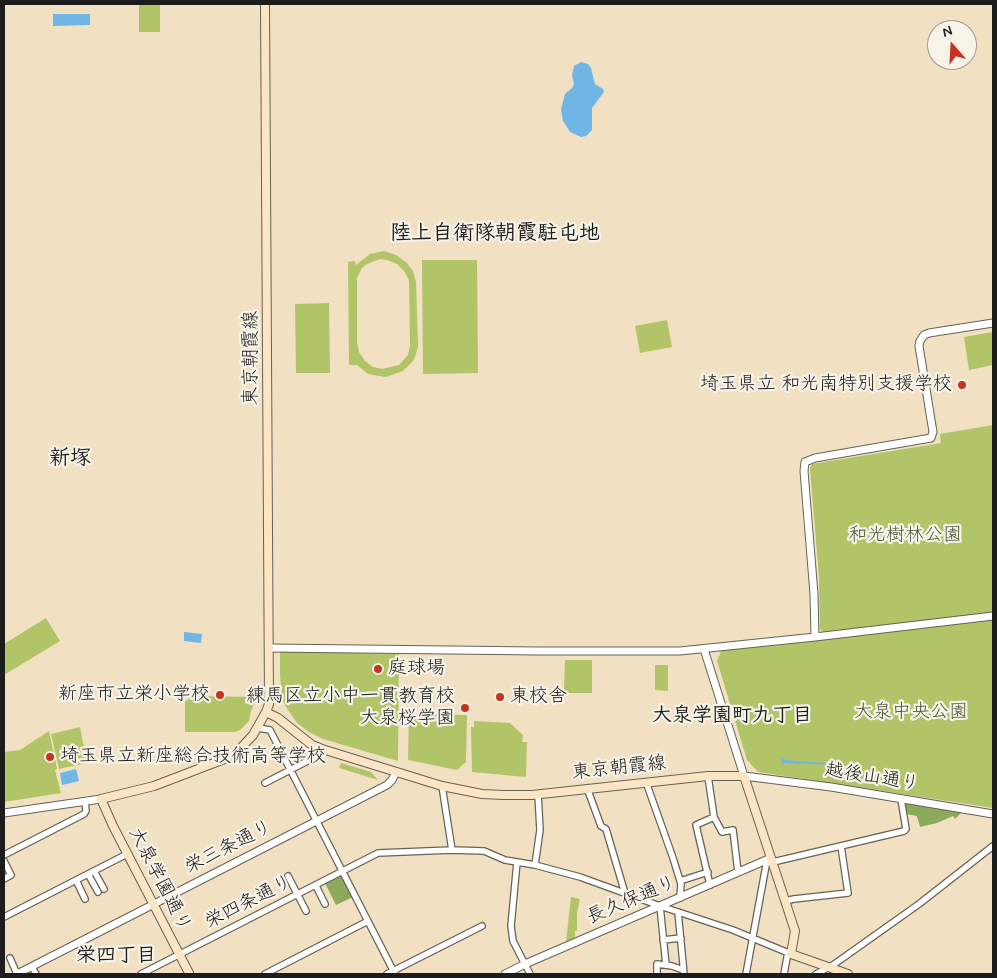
<!DOCTYPE html>
<meta charset="utf-8">
<style>
body{margin:0}
#map{position:relative;width:997px;height:978px;overflow:hidden;background:#f1e0c2;font-family:Mynerve,sans-serif}
canvas{display:block}
.frame{position:absolute;inset:0;border:5px solid #1c1c1c;pointer-events:none}
.north{position:absolute;left:927px;top:20px;width:50px;height:50px;box-sizing:border-box;background:#f7f3e8;border:1px solid #9f9d96;border-radius:50%;rotate:341deg;font-size:14px;font-weight:700;line-height:20px;text-align:center;color:#1c1c1c}
.north::after{content:'';display:block;margin:auto;width:18px;height:22px;background:#c8321e;clip-path:polygon(50% 0,100% 100%,50% 72%,0 100%)}
</style>
<div id="map">
<canvas width="997" height="978"></canvas>
<div class="frame"></div>
<div class="north">N</div>
</div>
<script>
const ctx = document.querySelector('canvas').getContext('2d');
ctx.lineJoin = 'round';
function fillPath(path, color) { ctx.fillStyle = color; ctx.fill(path, 'evenodd'); }
const poly = rows => new Path2D(rows.map(r => 'M' + r).join(''));
function strokePath(path, color, width, dash) { ctx.strokeStyle = color; ctx.lineWidth = width; ctx.lineCap = dash ? 'butt' : 'round'; ctx.setLineDash(dash || []); ctx.stroke(path); }
function label(font, color, halo, rows, align = 'center') {
  ctx.font = font + ' Mynerve,"Klee One",sans-serif'; ctx.lineWidth = 4.5; ctx.setLineDash([]); ctx.textBaseline = 'middle'; ctx.strokeStyle = halo; ctx.fillStyle = color; for (const [text, x, y, turn = 0] of rows) {
    ctx.save(); ctx.translate(x, y); ctx.rotate((+turn || 0) * Math.PI / 180); ctx.textAlign = isNaN(turn) ? turn : align; if (halo) ctx.strokeText(text, 0, 0); ctx.fillText(text, 0, 0); ctx.restore();
  }
}
fillPath(poly([
 [139,4,160,4,160,32,139,32],
 [384,251,396,255,407,263,413,271,416,282,418,346,416,354,413,361,403,371,386,377,368,374,357,365,349,365,348,262,355,261,356,265,370,254],
 [380,259,387,260,397,264,404,271,409,280,410,345,408,355,399,365,382,369,373,367,365,361,359,352,357,342,357,278,362,268,367,264],
 [477,260,478,373,423,374,422,260],
 [329,303,330,373,296,373,295,304],
 [667,320,672,347,640,353,635,326],
 [993,332,993,365,969,370,964,337],
 [993,425,993,612,823,632,820,629,819,577,810,468,812,464,941,443,940,434],
 [46,618,60,641,4,675,4,644],
 [993,620,993,808,758,772,747,760,717,661,721,651],
 [280,651,399,654,398,761,323,739,309,732,297,723,286,707,282,698,280,675],
 [565,660,592,660,592,693,568,693,564,689],
 [655,665,668,665,668,691,655,690],
 [192,696,254,697,254,704,251,711,249,721,240,730,234,732,185,732,185,702],
 [409,714,467,715,466,762,457,770,408,760],
 [474,721,510,723,523,735,522,742,527,742,526,777,472,772,471,727,474,727],
 [80,727,87,763,59,769,51,734],
 [49,731,57,769,55,770,61,793,4,802,4,752,20,750],
 [341,763,371,772,378,780,339,768],
 [571,897,580,899,577,913,577,931,575,931,575,938,566,942]
]), '#b1c468');
fillPath(poly([
 [904,803,961,811,961,813,955,819,953,816,937,823,920,827,917,816,906,814],
 [341,876,343,876,353,897,336,905,325,883]
]), '#8caa5c');
fillPath(poly([
 [53,14,90,14,90,25,53,26],
 [581,62,588,64,591,68,595,84,603,89,604,92,592,108,592,130,586,136,581,137,570,132,563,121,561,109,565,94,572,88,574,84,572,75,574,66],
 [184,632,202,634,201,643,184,641],
 [781,758,783,758,784,760,836,764,839,770,863,774,869,773,863,776,838,772,834,765,784,763,782,764],
 [76,769,79,781,62,785,60,773]
]), '#6fb6e7');
const minor = poly([
 [258,728,270,730,395,974],
 [708,776,714,817,722,832,733,830,738,872],
 [646,782,673,858,681,884,680,898],
 [265,783,319,755,322,749],
 [442,786,452,850],
 [587,788,601,826,606,829,624,890,623,892],
 [4,855,84,814,86,811,85,801],
 [4,861,11,875,4,879],
 [517,862,511,926,513,941,530,974],
 [773,862,904,831,906,829,901,799],
 [535,865,540,830,538,794],
 [94,871,104,889],
 [88,874,98,892],
 [288,876,306,911],
 [76,880,85,899],
 [680,881,708,872],
 [710,885,696,825,714,817],
 [316,886,325,904],
 [785,901,794,899,848,893,841,846],
 [660,906,666,965],
 [678,912,684,974],
 [4,917,127,854],
 [663,940,681,938],
 [10,958,17,974],
 [32,967,36,974],
 [141,974,378,853,452,850,484,851,505,860,535,865,580,877,660,906,733,930,791,954],
 [265,974,368,921],
 [387,974,482,926],
 [657,974,657,964,672,966,683,970],
 [746,974,767,860],
 [784,974,788,952],
 [816,974,833,965,919,904,993,846]
]);
const tertiary = poly([
 [815,637,814,594,804,471,805,462,815,458,931,438,933,432,919,346,920,341,924,335,929,333,993,323],
 [270,648,539,651,680,651,815,637,993,616],
 [704,649,744,776,831,787,993,814],
 [4,813,101,799],
 [17,974,387,785,392,780,396,772],
 [505,974,525,964,771,858]
]);
const secondary = poly([
 [266,712,278,718,312,745,322,749,442,786,482,794,503,795,532,795,708,776,744,776,795,931,791,954,848,974],
 [189,973,113,826,101,799,154,786,227,758,239,750,253,735,266,712,269,704,265,4]
]);
strokePath(minor, '#676156', 8);
strokePath(tertiary, '#676156', 9);
strokePath(secondary, '#676156', 10);
strokePath(minor, '#fff', 5.5);
strokePath(tertiary, '#fff', 7);
strokePath(secondary, '#fce5c4', 8);
for (const [x, y, r, color] of [
 [962,385,5,"#c8321e"],
 [378,669,5,"#c8321e"],
 [220,695,5,"#c8321e"],
 [500,697,5,"#c8321e"],
 [465,708,5,"#c8321e"],
 [50,757,5,"#c8321e"]
]) { const dot = new Path2D(); dot.arc(x, y, r, 0, 2 * Math.PI); ctx.fillStyle = color; ctx.fill(dot); strokePath(dot, '#f7f3e8', 2); }
label('19px', '#1c1c1c', '#f7f3e8', [
 ["東京朝霞線",252,358,-90],
 ["東京朝霞線",619,769,-6],
 ["越後山通り",872,778,9],
 ["栄三条通り",229,848,-27],
 ["大泉学園通り",159,880,63],
 ["長久保通り",632,901,-23],
 ["栄四条通り",249,903,-27]
]);
label('19px', '#1c1c1c', '#f7f3e8', [
 ["埼玉県立 和光南特別支援学校",952,385],
 ["庭球場",388,669,"left"],
 ["新座市立栄小学校",210,695],
 ["練馬区立小中一貫教育校",455,697],
 ["大泉桜学園",455,719],
 ["東校舎",510,697,"left"],
 ["埼玉県立新座総合技術高等学校",60,757,"left"]
], 'right');
label('19px', '#505737', '#f7f3e8', [
 ["和光樹林公園",905,536],
 ["大泉中央公園",911,713]
]);
label('bold 20px', '#1c1c1c', '#f7f3e8', [
 ["大泉学園町九丁目",732,717],
 ["栄四丁目",116,957]
]);
label('bold 21px', '#1c1c1c', '#f7f3e8', [
 ["陸上自衛隊朝霞駐屯地",495,235],
 ["新塚",70,460]
]);
</script>
